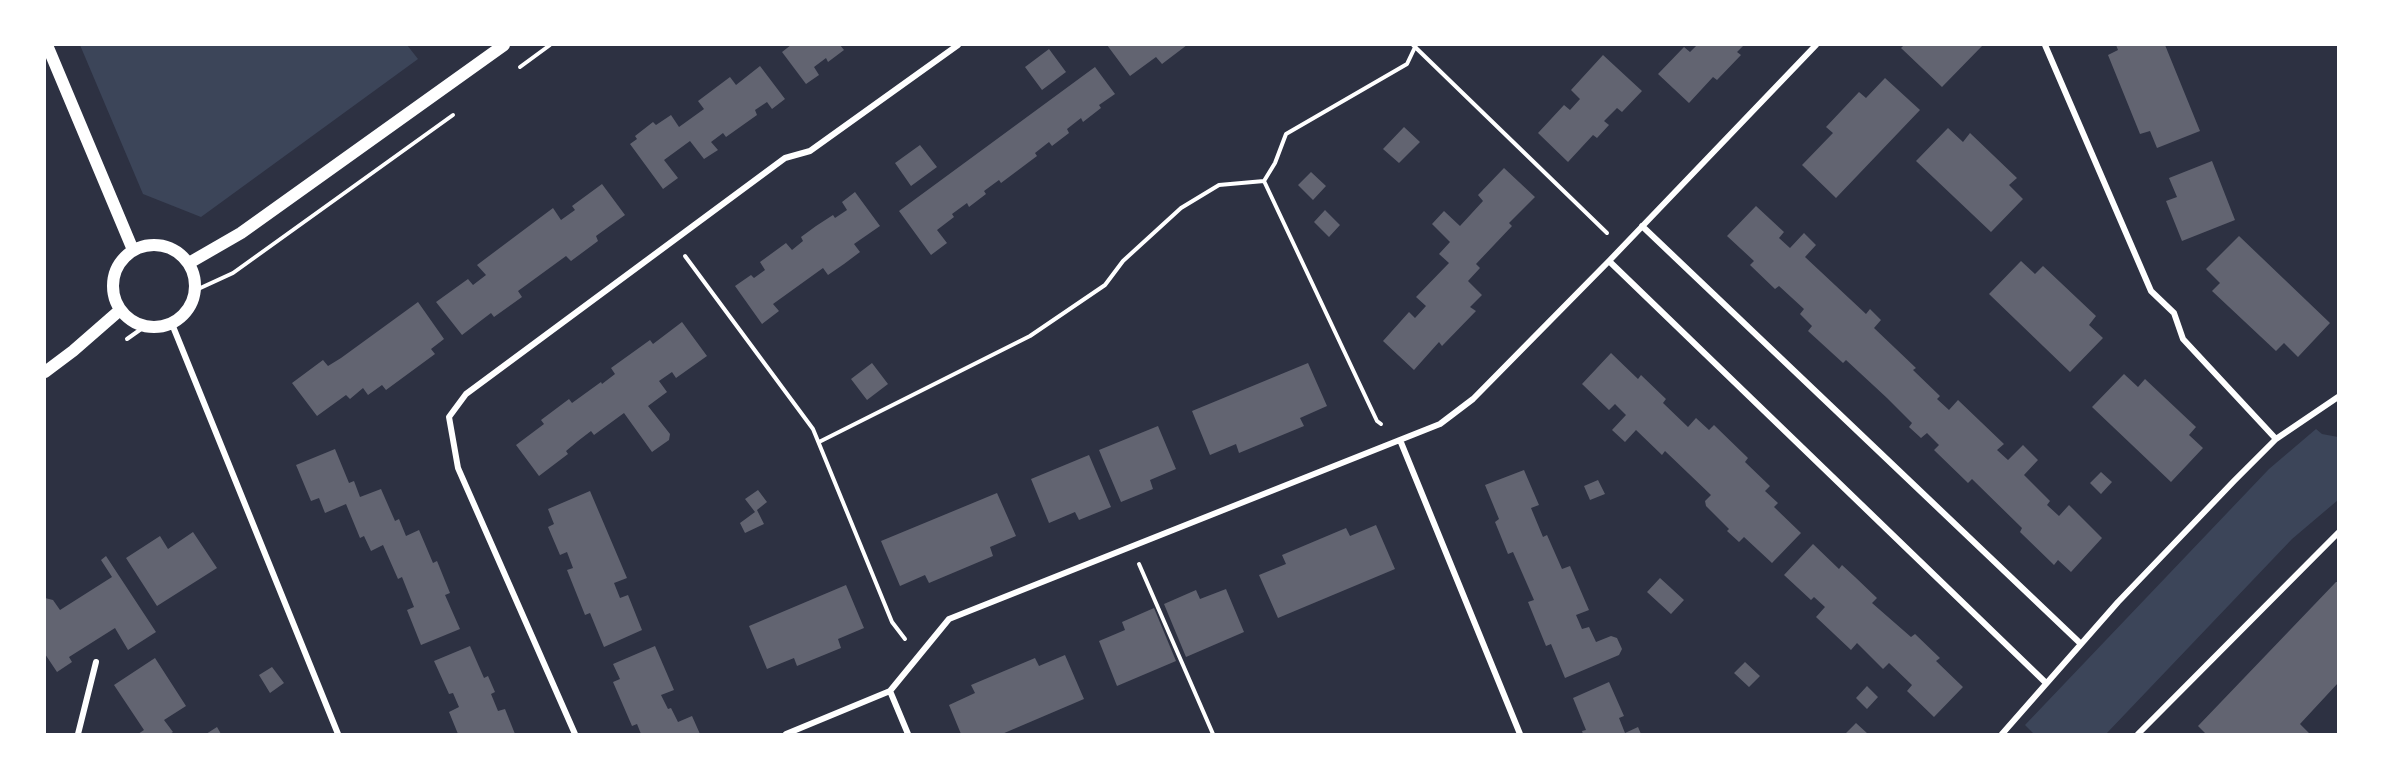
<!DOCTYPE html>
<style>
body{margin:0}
#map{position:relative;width:2383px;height:779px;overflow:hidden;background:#2d3142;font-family:Cabin,sans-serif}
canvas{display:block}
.frame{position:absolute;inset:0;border:46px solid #fff;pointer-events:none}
</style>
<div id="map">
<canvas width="2383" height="779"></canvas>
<div class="frame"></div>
</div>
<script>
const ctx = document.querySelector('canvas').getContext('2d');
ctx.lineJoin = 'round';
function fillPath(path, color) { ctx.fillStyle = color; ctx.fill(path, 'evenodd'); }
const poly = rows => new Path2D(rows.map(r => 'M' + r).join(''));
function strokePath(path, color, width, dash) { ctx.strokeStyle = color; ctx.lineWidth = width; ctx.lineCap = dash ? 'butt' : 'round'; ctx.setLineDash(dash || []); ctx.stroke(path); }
fillPath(poly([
 [80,45,407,45,418,59,201,217,143,194],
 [2316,429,2322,434,2338,437,2338,500,2292,539,2106,734,2034,734,2025,725,2269,469]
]), '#3c4559');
fillPath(poly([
 [791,45,840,45,844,50,828,62,826,58,814,67,819,75,806,84,782,52],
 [1107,45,1187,45,1162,64,1156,57,1130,76],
 [1697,45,1744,45,1737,52,1741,55,1717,80,1713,77,1689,103,1658,74,1684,47,1690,52],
 [1904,45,1983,45,1942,87,1901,48],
 [2116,45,2165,45,2200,131,2157,148,2150,131,2140,134,2108,55,2118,50],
 [1049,49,1066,72,1042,90,1025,67],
 [1603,55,1642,91,1622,112,1617,108,1604,121,1609,125,1597,138,1593,135,1568,162,1538,133,1564,105,1570,110,1580,99,1571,90],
 [760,66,785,99,772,109,767,102,755,110,757,115,726,137,723,133,711,142,718,150,704,159,690,141,664,160,678,178,663,189,630,144,637,139,635,136,653,122,656,125,671,115,679,127,704,109,698,101,730,77,736,85],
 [1095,67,1115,94,1099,105,1101,108,1083,122,1081,118,1067,129,1069,133,1052,146,1049,142,1035,153,1037,156,1001,183,999,180,984,191,986,194,969,207,967,203,952,214,954,217,937,230,947,243,931,255,899,211],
 [1885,78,1920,110,1836,198,1802,165,1833,133,1826,127,1859,92,1866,98],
 [1404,127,1420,142,1399,163,1383,149],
 [1948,128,1963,142,1970,133,2017,178,2009,185,2023,199,1991,232,1916,161],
 [920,145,937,167,911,186,895,163],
 [2212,161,2235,220,2182,241,2166,201,2177,197,2169,178],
 [1504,168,1535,197,1509,223,1512,226,1476,264,1480,268,1468,281,1482,295,1470,307,1476,311,1442,346,1439,342,1414,370,1383,341,1409,312,1415,318,1426,306,1416,297,1449,263,1439,254,1450,242,1432,224,1444,211,1460,226,1483,201,1478,195],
 [1311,172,1326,186,1313,200,1298,185],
 [602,184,625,215,596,236,598,241,571,261,566,256,518,291,522,297,494,317,491,313,462,335,436,302,468,279,473,285,486,275,477,265,553,208,561,220,575,210,572,206],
 [855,192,880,226,854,244,860,252,844,264,828,275,823,268,773,304,779,311,762,324,735,286,751,275,754,278,765,270,760,262,786,243,792,250,803,241,801,237,816,226,833,215,835,218,847,210,842,202],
 [1756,206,1784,232,1779,238,1790,248,1804,233,1816,245,1805,257,1866,314,1870,309,1881,320,1874,328,1916,368,1913,370,1940,396,1937,399,1949,410,1958,400,2004,444,1997,450,2008,460,2023,445,2038,460,2024,475,2050,501,2047,505,2059,516,2069,505,2102,538,2071,572,2058,560,2054,565,2020,532,2022,528,1972,479,1968,483,1934,450,1939,445,1927,433,1921,438,1909,427,1912,423,1887,398,1846,360,1843,363,1808,331,1812,326,1800,314,1804,309,1779,286,1775,289,1750,265,1754,261,1727,236],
 [1325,210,1340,225,1329,237,1314,222],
 [2239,236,2330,323,2298,357,2284,343,2276,351,2212,291,2220,283,2206,269],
 [2021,261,2035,274,2043,266,2096,316,2089,325,2103,338,2070,372,1989,294],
 [418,302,444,339,431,349,435,354,386,390,382,385,368,395,363,388,350,399,346,395,317,416,292,383,323,360,328,366,341,358],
 [682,322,707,356,676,378,672,372,659,381,667,392,648,406,670,434,669,440,652,452,624,413,594,435,591,431,578,441,566,451,568,454,539,476,516,445,544,424,541,420,569,399,572,403,601,382,602,384,615,374,611,368,650,340,653,344],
 [1611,353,1638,379,1641,375,1666,399,1663,403,1688,427,1696,418,1709,430,1714,425,1748,458,1745,462,1770,486,1765,491,1778,503,1774,507,1801,533,1772,563,1744,537,1739,542,1727,531,1729,529,1706,506,1705,501,1711,495,1665,451,1662,455,1636,430,1625,442,1612,430,1626,415,1615,404,1609,410,1582,384],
 [872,363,888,384,867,400,851,379],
 [1308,363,1327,406,1300,418,1304,426,1239,453,1236,444,1210,455,1192,411],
 [2124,374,2138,387,2145,379,2196,427,2189,435,2203,448,2171,482,2092,407],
 [1158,426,1176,469,1150,480,1153,489,1121,502,1099,450],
 [335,449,349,483,354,481,360,497,381,489,395,521,399,519,406,536,419,530,433,563,437,561,450,593,445,595,460,629,421,645,407,610,414,607,402,577,398,579,383,545,371,551,364,536,360,538,346,504,325,513,319,498,311,501,296,465],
 [1089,455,1111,507,1079,520,1075,512,1049,523,1031,479],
 [1524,470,1539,505,1531,508,1543,537,1547,535,1562,569,1570,566,1589,610,1576,615,1582,629,1589,627,1596,642,1611,636,1617,638,1622,649,1619,655,1565,678,1551,644,1546,646,1528,602,1534,600,1513,552,1508,554,1495,522,1499,519,1485,485],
 [2101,472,2112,482,2101,494,2090,483],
 [1598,480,1605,494,1590,500,1584,486],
 [758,490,767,502,757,510,764,524,745,533,740,523,755,512,745,499],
 [590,491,627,578,614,583,620,598,628,595,642,630,604,647,590,613,585,615,567,570,573,568,567,552,560,555,548,527,554,524,548,509],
 [997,493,1016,536,990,547,993,556,929,583,925,575,900,586,881,541],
 [1376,525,1395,569,1278,618,1259,575,1286,564,1282,555,1346,528,1350,536],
 [193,532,217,568,157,606,126,558,160,536,168,549],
 [1813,544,1839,569,1842,565,1855,577,1877,598,1872,603,1911,637,1915,634,1940,658,1936,661,1963,687,1934,717,1907,691,1912,685,1889,663,1883,669,1857,643,1851,650,1816,617,1825,607,1814,597,1811,600,1784,575],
 [106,556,156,632,128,650,115,628,69,657,72,662,57,672,45,654,45,598,53,600,60,610,112,577,101,560],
 [1660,578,1684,600,1671,614,1647,592],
 [2336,582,2338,582,2338,683,2300,724,2310,734,2206,734,2198,726],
 [846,585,864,628,838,639,841,648,797,666,794,658,767,669,749,626],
 [1226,589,1244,632,1186,657,1164,604,1196,590,1200,599],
 [1154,608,1176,661,1117,686,1099,641,1125,630,1122,622],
 [470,646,484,678,488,676,495,692,491,694,498,711,505,709,515,734,458,734,449,712,459,707,453,693,449,694,434,661],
 [655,646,674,690,661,695,668,709,671,708,678,722,692,716,700,734,641,734,637,724,632,726,613,682,620,679,613,664],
 [1065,655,1084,699,1002,734,961,734,949,705,975,693,971,685,1035,658,1039,666],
 [155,658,186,706,164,720,173,732,170,734,138,734,144,730,114,685],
 [1745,662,1760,676,1749,687,1734,673],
 [272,667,284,683,270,693,259,675],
 [1609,682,1624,716,1619,718,1625,733,1638,727,1641,734,1583,734,1582,731,1586,730,1573,698],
 [1867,686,1878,697,1867,709,1856,698],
 [1856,723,1868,734,1845,734],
 [217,727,221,734,206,734]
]), '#626471');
strokePath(poly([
 [1413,45,1607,233],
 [520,67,550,45],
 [1264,181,1377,421,1381,424],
 [685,256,813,429,892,622,905,639],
 [196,290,233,273,453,115],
 [127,339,144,327],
 [819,442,1030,336,1105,285,1123,261,1181,208,1219,185,1264,181,1275,163,1286,134,1407,64,1416,45],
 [1139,564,1213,734]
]), '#fff', 4);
strokePath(poly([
 [2045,45,2151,291,2174,313,2183,339,2276,439],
 [1642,226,2081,644],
 [1609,261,2045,682],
 [172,324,338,734],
 [1400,440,1520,734],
 [890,691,908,734],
 [78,734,96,662],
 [575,734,458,468,449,417,466,394,785,158,810,151,958,45],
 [786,734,890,691,949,619,1440,424,1473,399,1609,261,1816,45],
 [2002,734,2118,602,2234,481,2276,439,2338,397],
 [2138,734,2338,533]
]), '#fff', 6);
strokePath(poly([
 [47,45,133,250],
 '113 286a41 41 0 1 1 82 0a41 41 0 1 1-82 0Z',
 [189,263,241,233,504,45],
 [45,372,73,351,120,310]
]), '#fff', 12);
</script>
